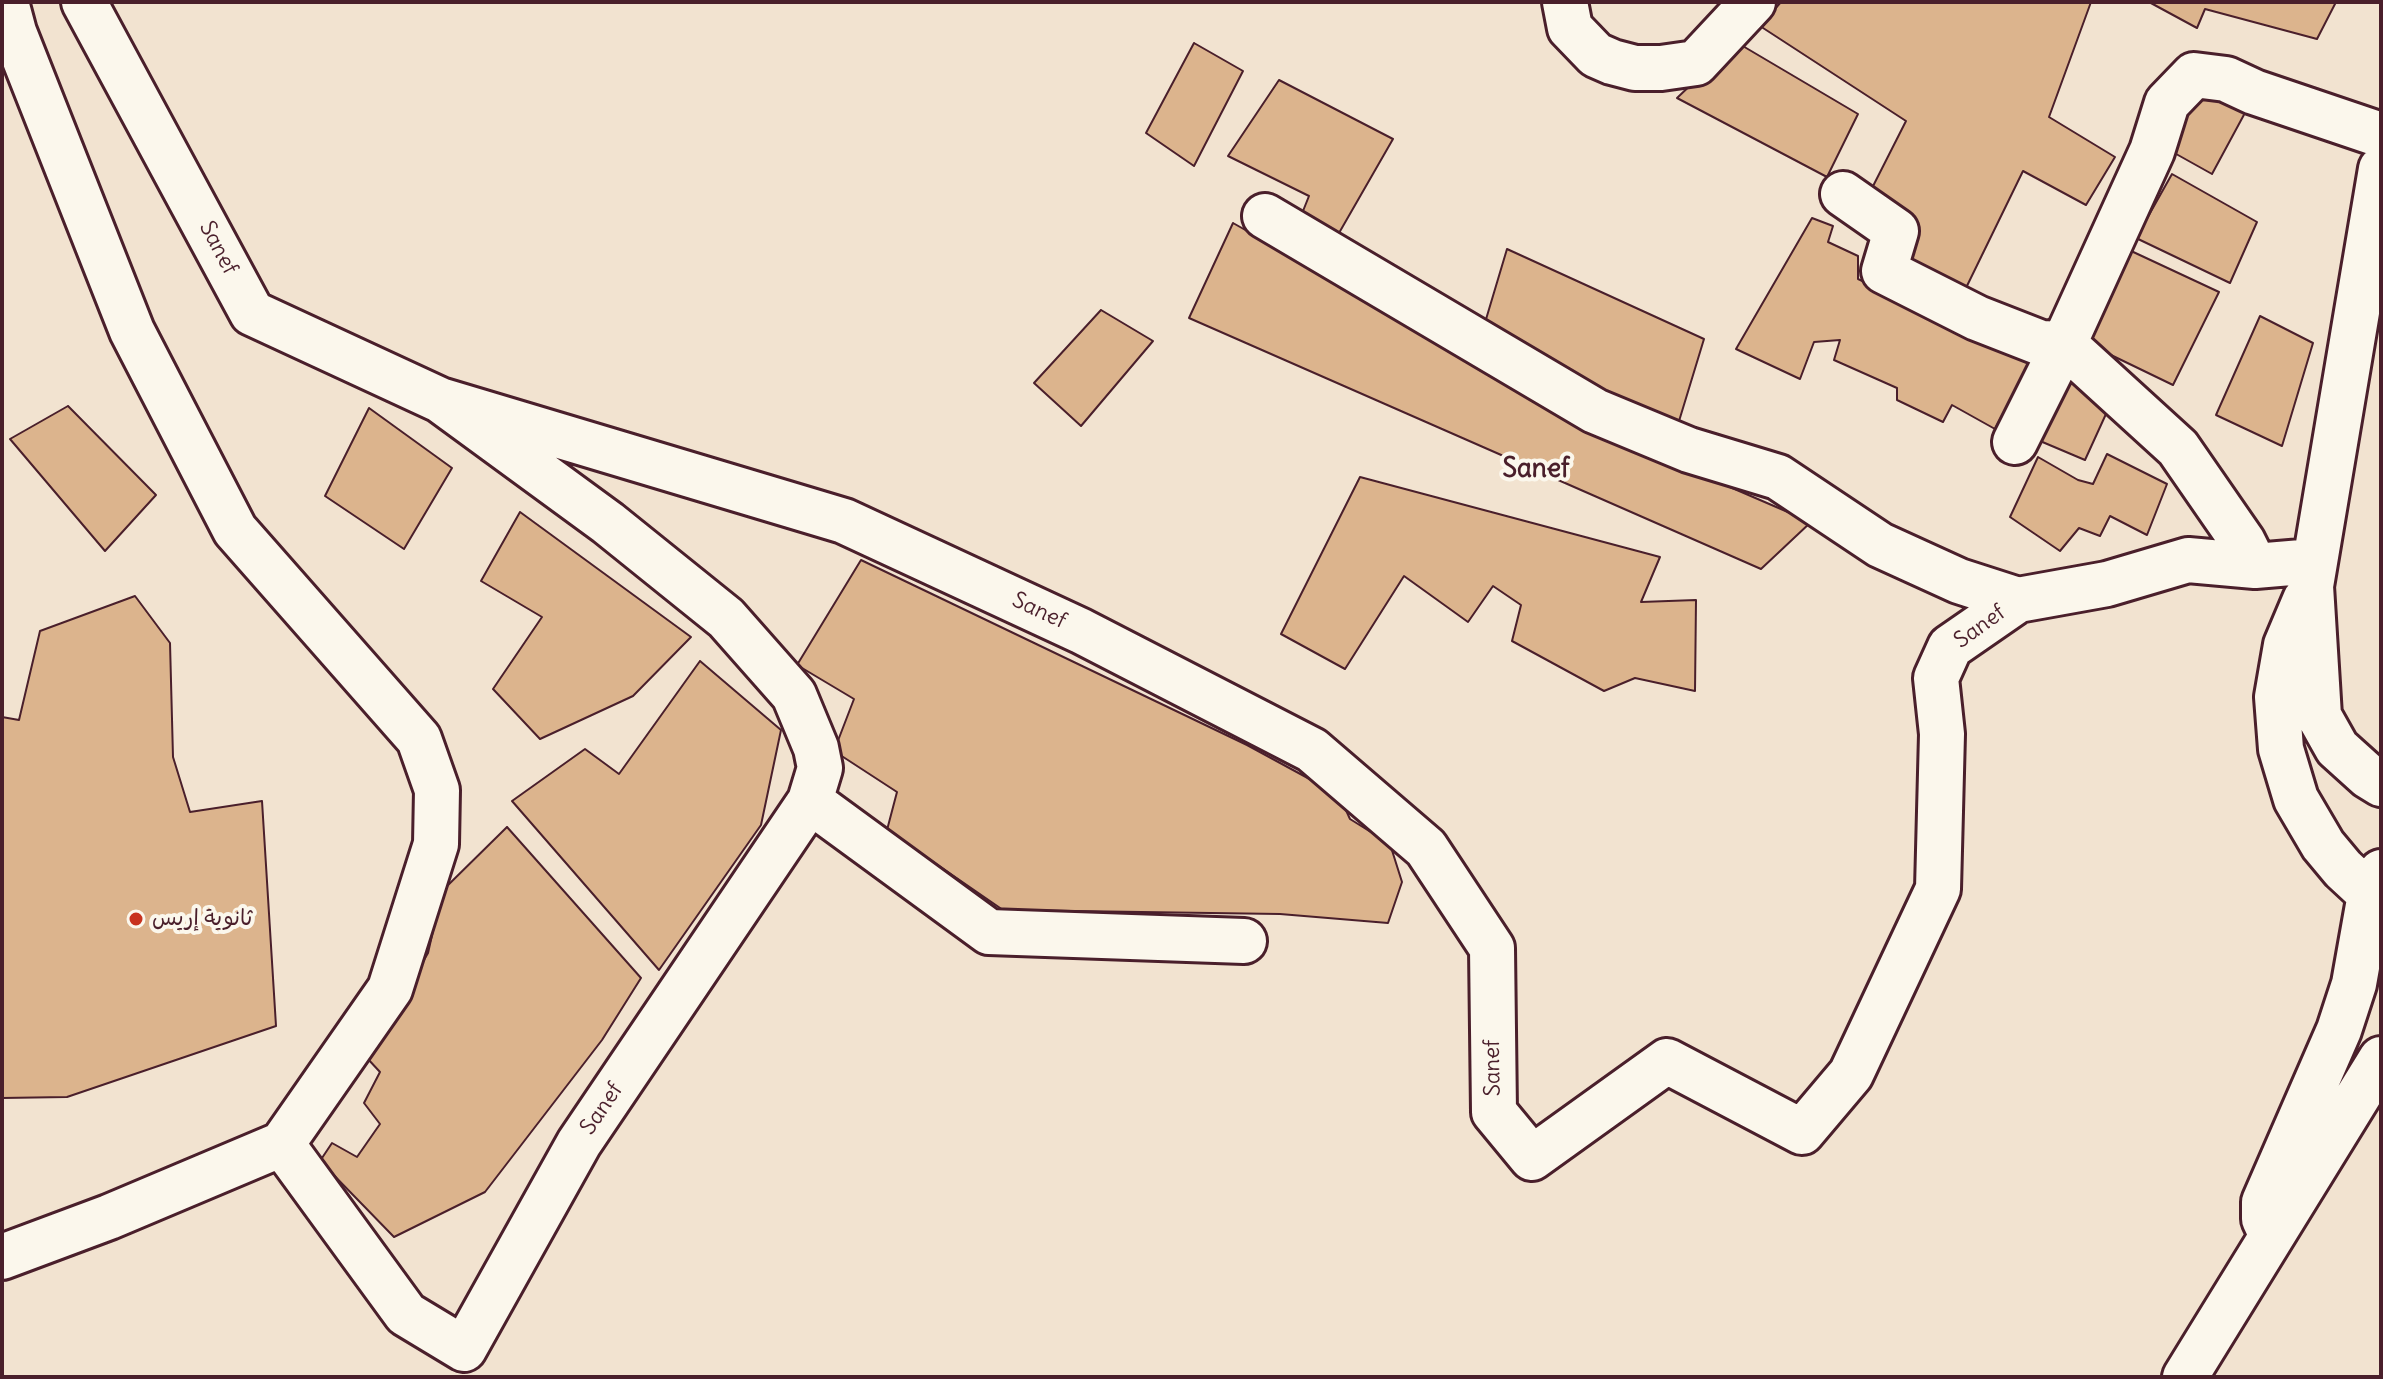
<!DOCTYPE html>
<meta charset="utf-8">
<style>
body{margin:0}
#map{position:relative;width:2383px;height:1379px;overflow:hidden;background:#f2e3d0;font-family:Delius,sans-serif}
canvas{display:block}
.frame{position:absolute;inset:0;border:4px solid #4a1f2b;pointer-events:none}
</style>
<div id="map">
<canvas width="2383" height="1379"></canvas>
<div class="frame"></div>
</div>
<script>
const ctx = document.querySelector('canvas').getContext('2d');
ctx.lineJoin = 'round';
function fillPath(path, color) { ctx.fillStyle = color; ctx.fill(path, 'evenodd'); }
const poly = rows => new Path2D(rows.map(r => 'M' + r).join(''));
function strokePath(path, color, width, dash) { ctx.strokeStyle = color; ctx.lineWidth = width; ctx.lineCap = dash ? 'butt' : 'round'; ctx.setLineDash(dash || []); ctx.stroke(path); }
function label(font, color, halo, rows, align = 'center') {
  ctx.font = font + ' Delius,"Playpen Sans Arabic",sans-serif'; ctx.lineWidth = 8; ctx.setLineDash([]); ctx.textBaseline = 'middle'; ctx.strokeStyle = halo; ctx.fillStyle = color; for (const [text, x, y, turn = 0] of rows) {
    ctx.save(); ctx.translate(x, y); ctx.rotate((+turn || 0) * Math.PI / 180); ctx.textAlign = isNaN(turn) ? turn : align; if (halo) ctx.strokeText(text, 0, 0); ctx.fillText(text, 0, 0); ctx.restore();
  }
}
const building = poly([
 [1781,2,2091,2,2049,117,2115,157,2086,205,2023,171,1964,292,1910,260,1918,223,1867,198,1906,121,1760,26,1781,2],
 [2149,2,2336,2,2317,39,2205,9,2197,28,2149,2],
 [1736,42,1858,114,1827,177,1677,98,1736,42],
 [1194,43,1243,71,1194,166,1146,133,1194,43],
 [1279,80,1393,139,1339,233,1301,216,1309,196,1228,156,1279,80],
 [2198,87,2246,111,2212,174,2169,150,2198,87],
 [2172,174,2257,222,2230,283,2136,238,2172,174],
 [1812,218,1833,226,1828,242,1858,256,1858,279,2032,359,1995,429,1952,405,1943,422,1897,400,1897,388,1834,360,1840,340,1814,342,1800,379,1736,349,1812,218],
 [1233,223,1607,434,1811,522,1761,569,1189,318,1233,223],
 [1507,249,1704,339,1676,431,1484,326,1507,249],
 [2129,250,2219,292,2173,385,2082,341,2129,250],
 [1101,310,1153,341,1081,426,1034,383,1101,310],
 [2260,316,2313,343,2282,446,2216,415,2260,316],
 [2066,363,2111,403,2085,460,2033,438,2066,363],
 [68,406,156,495,105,551,10,439,68,406],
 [369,408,452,468,404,549,325,496,369,408],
 [2107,454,2167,484,2147,535,2110,516,2100,536,2079,528,2060,551,2010,517,2038,457,2078,480,2093,484,2107,454],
 [1360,477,1660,557,1641,602,1696,600,1695,691,1635,678,1604,691,1512,641,1521,605,1493,586,1468,622,1404,576,1345,669,1281,634,1360,477],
 [520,512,691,637,633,696,540,739,493,689,542,617,481,581,520,512],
 [861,560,1247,745,1339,795,1350,819,1390,844,1402,882,1388,923,1280,914,1003,910,887,830,897,792,834,751,854,699,797,665,861,560],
 [135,596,170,643,173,757,190,812,262,801,276,1026,67,1097,2,1098,2,717,19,720,40,631,135,596],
 [700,661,781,730,761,825,659,970,512,801,585,749,619,774,700,661],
 [507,827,641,978,602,1040,485,1192,394,1237,320,1161,332,1143,357,1157,380,1124,364,1103,380,1072,367,1058,428,953,442,891,507,827]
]);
fillPath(building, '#dcb48d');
strokePath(building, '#4a1f2b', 2);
const minor = poly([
 [84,2,252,313,440,400,608,523,726,618,794,695,816,748,820,768,810,801,579,1143,464,1349,406,1314,282,1144],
 [1565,2,1570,28,1596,55,1612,62,1635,68,1661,68,1696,63,1753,2],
 [2381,169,2311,586,2319,716,2337,748,2368,776,2381,784],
 [1843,194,1896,231,1884,271,1977,318,2041,343,2064,344,2178,448,2243,542,2255,566],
 [1265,216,1595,411,1689,450,1778,477,1880,545,1959,581,2018,600],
 [440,400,844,521,1081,631,1312,750,1426,848,1492,948,1494,1112,1532,1158,1667,1061,1802,1132,1851,1074,1938,889,1942,734,1936,678,1950,647,2018,600,2107,584,2188,560,2255,566,2314,561],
 [2015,442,2064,344,2152,151,2167,103,2194,75,2226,79,2254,92,2381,135],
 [2305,600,2286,645,2277,697,2281,749,2296,799,2323,845,2343,869,2370,894,2381,899],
 [810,801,989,932,1244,941],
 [2271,1234,2264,1219,2264,1202,2339,1030,2354,984,2370,894,2381,872],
 [2,1257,109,1217,282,1144,390,989,436,844,437,790,419,739,235,530,132,331,14,32,6,2],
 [2185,1377,2381,1059]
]);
strokePath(minor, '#4a1f2b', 50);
strokePath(minor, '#fbf7ec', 44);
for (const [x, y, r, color] of [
 [136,919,8,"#c8321e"]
]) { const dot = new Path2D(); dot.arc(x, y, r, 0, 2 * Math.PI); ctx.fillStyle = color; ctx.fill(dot); strokePath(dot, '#fbf7ec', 3); }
label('22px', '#4a1f2b', '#fbf7ec', [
 ["Sanef",218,248,62],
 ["Sanef",1039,611,25],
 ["Sanef",1980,627,-36],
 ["Sanef",1493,1068,-91],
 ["Sanef",602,1109,-56]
]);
label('22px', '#4a1f2b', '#fbf7ec', [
 ["ثانوية إريس",152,919]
], 'left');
label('bold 26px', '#4a1f2b', '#fbf7ec', [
 ["Sanef",1536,470]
]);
</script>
